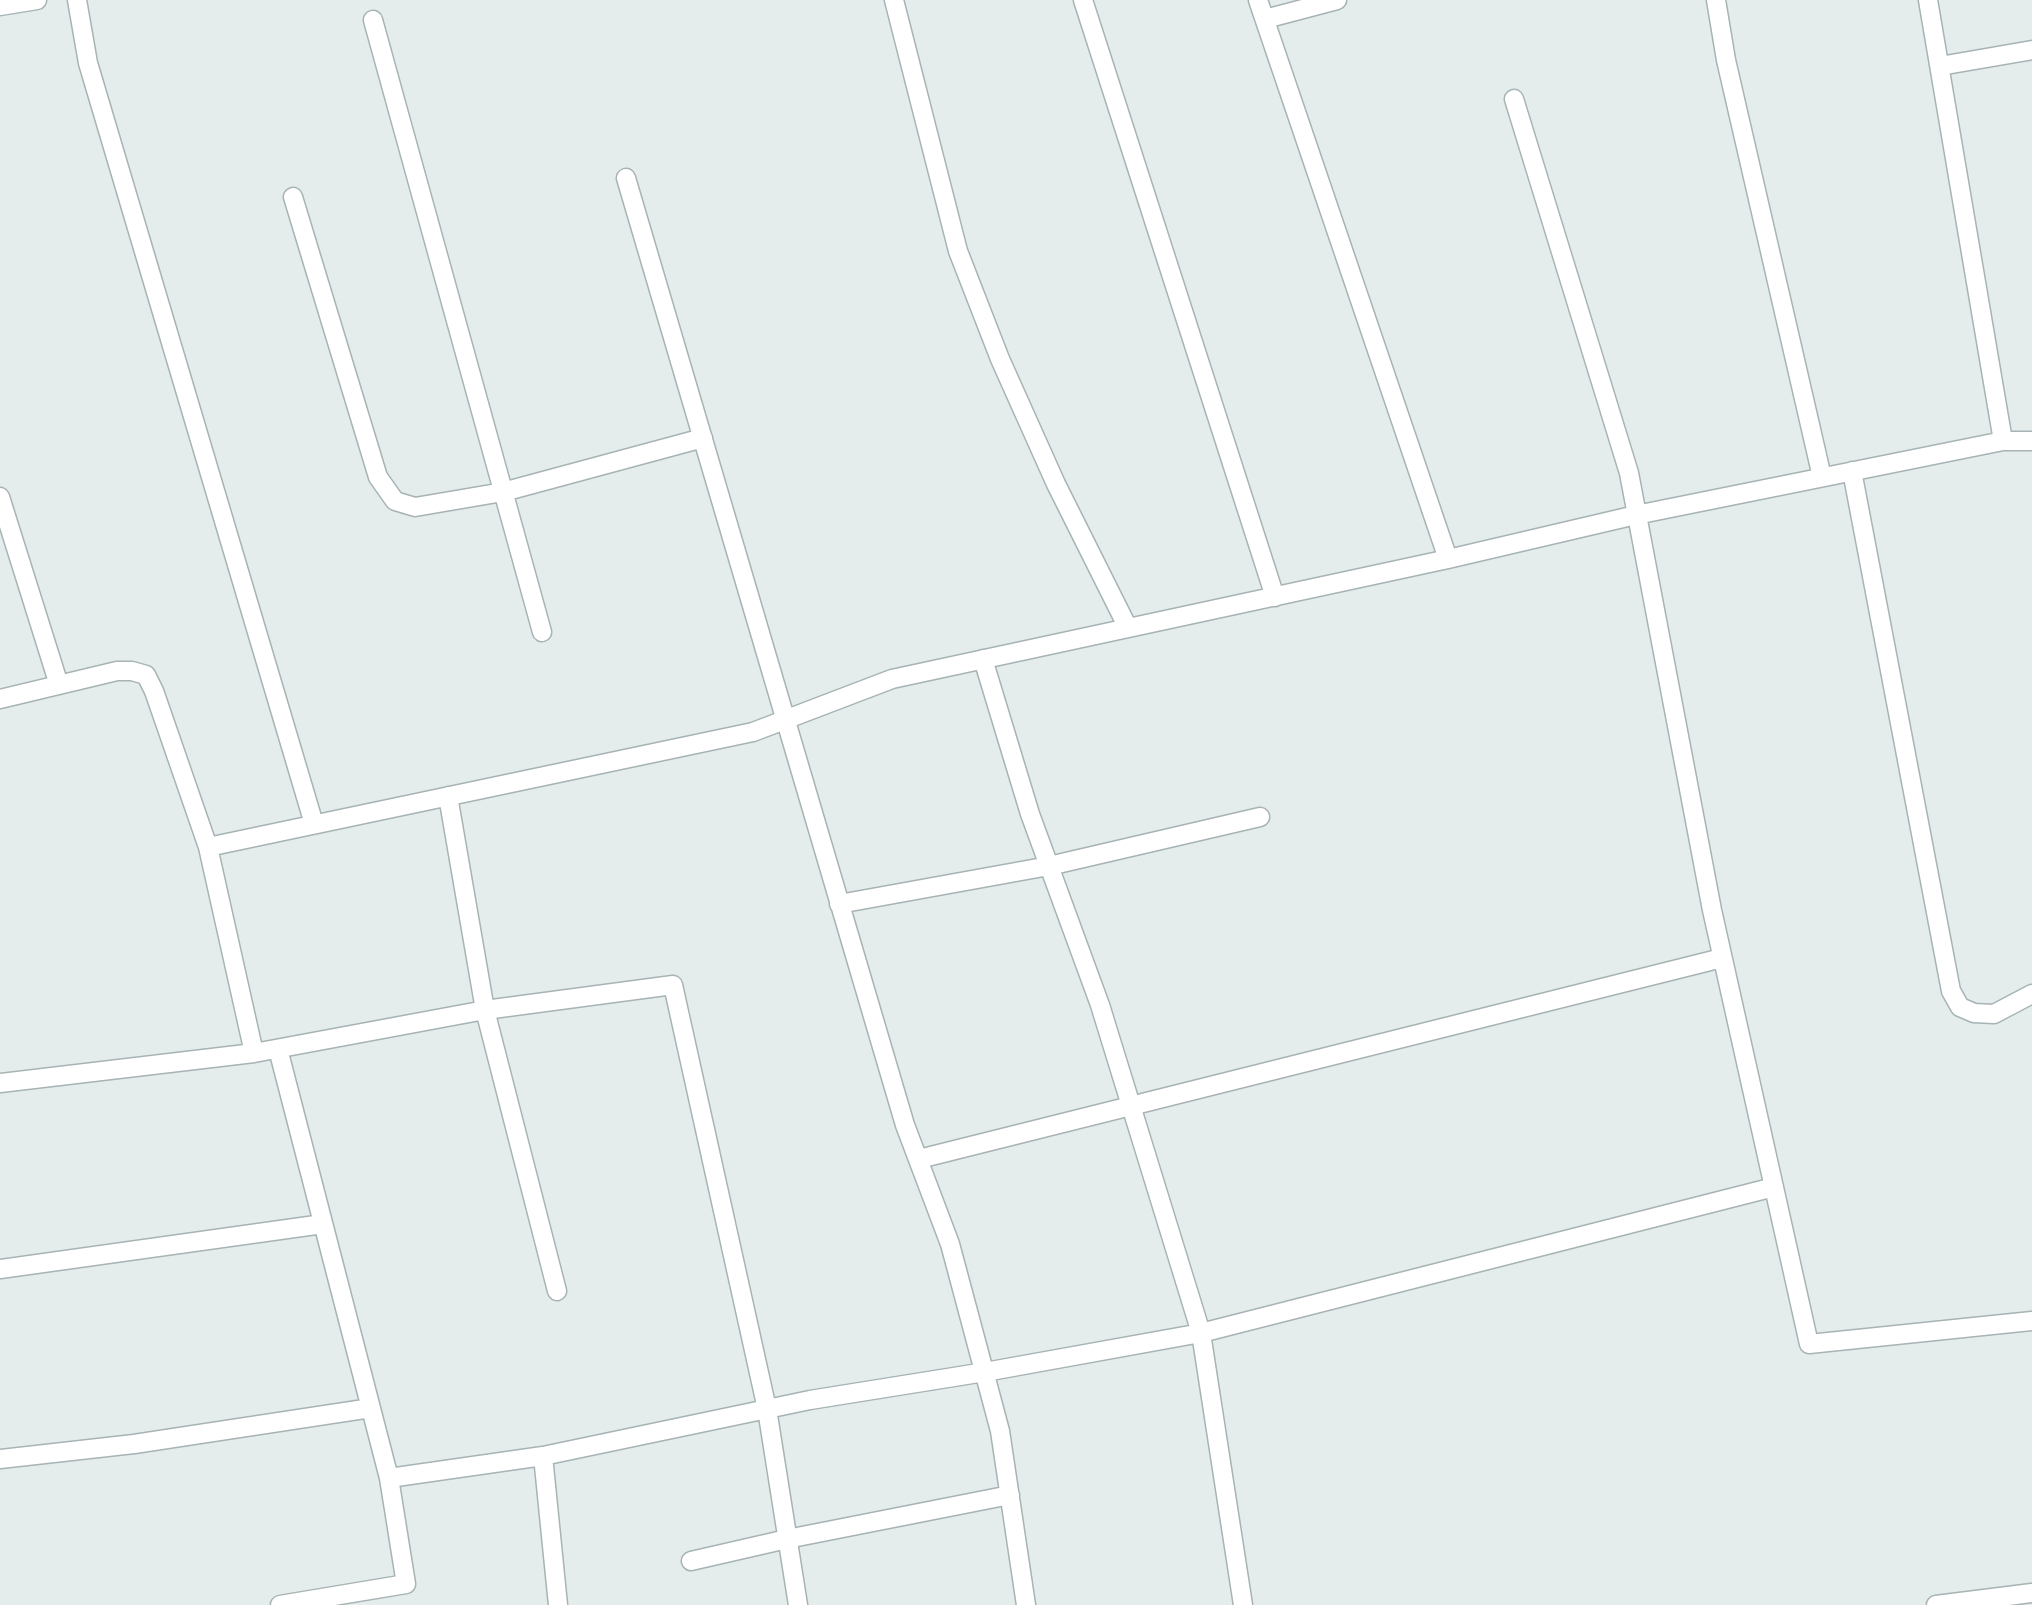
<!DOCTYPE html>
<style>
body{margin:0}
canvas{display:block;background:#e4ecec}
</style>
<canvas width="2032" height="1605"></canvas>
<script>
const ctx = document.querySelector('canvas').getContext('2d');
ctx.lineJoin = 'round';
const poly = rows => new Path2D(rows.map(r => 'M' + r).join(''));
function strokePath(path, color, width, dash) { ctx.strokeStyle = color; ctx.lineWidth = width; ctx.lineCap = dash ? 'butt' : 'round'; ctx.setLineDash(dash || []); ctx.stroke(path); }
const minor = poly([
 [77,0,88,63,314,824],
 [894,0,958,251,1000,359,1056,484,1128,628],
 [1083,0,1275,597],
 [1258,0,1448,559],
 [1716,0,1726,60,1822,477],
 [1928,0,2003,441],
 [0,6,37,0],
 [1265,19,1337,0],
 [373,20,542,632],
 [1940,66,2032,50],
 [1514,99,1629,473,1712,910,1809,1344,2032,1321],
 [626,178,905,1125,950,1244,1000,1431,1026,1605],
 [293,197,378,477,395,501,415,507,503,492,703,438],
 [1852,471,1951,991,1960,1007,1974,1013,1994,1014,2032,994],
 [0,497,59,685],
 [983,659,1030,814,1100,1005,1201,1333,1243,1605],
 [0,699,117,671,132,671,146,675,154,691,208,847],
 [839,904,1049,866,1260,817],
 [278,1049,389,1478],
 [254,1053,208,847,753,732,892,679,1448,559,1636,515,2003,441,2032,441],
 [0,1083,254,1053,485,1010,448,796],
 [919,1159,1722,958],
 [0,1269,323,1224],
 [557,1291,485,1010,673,985,767,1409,798,1605],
 [0,1459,134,1444,371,1408],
 [691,1561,787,1539,1010,1495],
 [280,1605,406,1584,389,1478,543,1456],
 [558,1605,543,1456,810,1400,985,1372,1201,1333,1774,1187],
 [1936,1605,2032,1593]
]);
strokePath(minor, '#a7b3b4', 21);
strokePath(minor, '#fff', 18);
</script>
